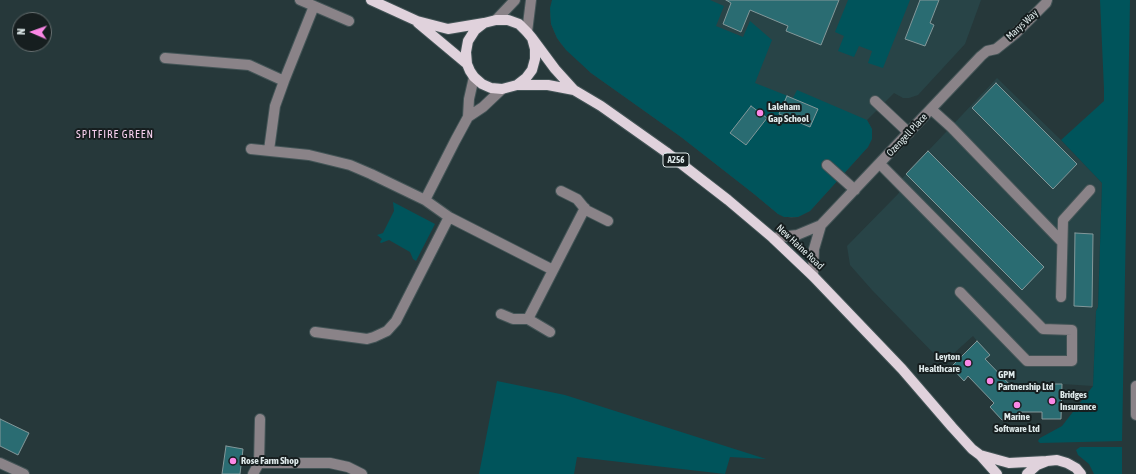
<!DOCTYPE html>
<style>
body{margin:0}
#map{position:relative;width:1136px;height:474px;overflow:hidden;background:#26383a;font-family:"Asap Condensed",sans-serif}
canvas{display:block}
.north{position:absolute;left:12px;top:12px;width:40px;height:40px;box-sizing:border-box;background:#161e1f;border:1px solid #666f70;border-radius:50%;rotate:272deg;font-size:11px;font-weight:700;line-height:16px;text-align:center;color:#dee9ea}
.north::after{content:'';display:block;margin:auto;width:14px;height:18px;background:#fb87e6;clip-path:polygon(50% 0,100% 100%,50% 72%,0 100%)}
</style>
<div id="map">
<canvas width="1136" height="474"></canvas>
<div class="north">N</div>
</div>
<script>
const ctx = document.querySelector('canvas').getContext('2d');
ctx.lineJoin = 'round';
function fillPath(path, color) { ctx.fillStyle = color; ctx.fill(path, 'evenodd'); }
const poly = rows => new Path2D(rows.map(r => 'M' + r).join(''));
function strokePath(path, color, width, dash) { ctx.strokeStyle = color; ctx.lineWidth = width; ctx.lineCap = dash ? 'butt' : 'round'; ctx.setLineDash(dash || []); ctx.stroke(path); }
function label(font, color, halo, rows, align = 'center') {
  ctx.font = font + ' "Asap Condensed",sans-serif'; ctx.lineWidth = 4; ctx.setLineDash([]); ctx.textBaseline = 'middle'; ctx.strokeStyle = halo; ctx.fillStyle = color; for (const [text, x, y, turn = 0] of rows) {
    ctx.save(); ctx.translate(x, y); ctx.rotate((+turn || 0) * Math.PI / 180); ctx.textAlign = isNaN(turn) ? turn : align; if (halo) ctx.strokeText(text, 0, 0); ctx.fillText(text, 0, 0); ctx.restore();
  }
}
fillPath(poly([
 [552,0,981,0,965,44,918,95,909,98,903,98,894,93,867,120,872,129,872,134,868,147,810,211,798,217,791,218,778,214,754,194,681,137,591,73,561,44,557,38,551,24,550,16],
 [997,78,1061,140,1102,183,1098,307,1096,311,1093,386,1062,384,1061,419,1042,419,1042,412,1019,412,1019,420,1002,420,990,407,994,403,969,376,964,381,951,367,977,341,973,336,943,363,872,290,850,265,847,246,898,194,900,191,895,186]
]), '#284447');
fillPath(poly([
 [552,0,710,0,724,6,716,26,743,37,750,21,772,40,755,83,793,98,797,90,867,120,872,129,872,139,868,147,810,211,798,217,784,217,778,214,754,194,681,137,591,73,566,50,557,38,551,24,550,8],
 [848,0,910,0,883,68,868,63,872,51,859,46,854,57,838,51,844,36,835,32],
 [1100,0,1130,0,1122,441,1040,443,1038,441,1040,438,1062,426,1093,386,1096,311,1098,307,1102,183,1061,140,1104,101,1104,89],
 [393,202,435,224,416,261,413,259,410,252,389,240,381,243,380,242,382,239,377,235,383,233,394,211],
 [497,381,565,395,766,459,730,457,725,474,577,457,574,474,479,474],
 [1080,447,1122,447,1122,474,1094,474,1089,464,1078,455,1076,450]
]), '#00545b');
const building = poly([
 [726,0,839,0,821,45,786,31,788,26,750,10,741,32,723,24,731,3,726,0],
 [920,0,939,0,930,23,934,25,925,46,905,39,920,0],
 [996,83,1077,164,1053,189,972,108,996,83],
 [787,96,818,109,810,127,779,114,787,96],
 [751,106,767,118,746,145,730,133,751,106],
 [928,151,1044,267,1022,290,906,174,928,151],
 [1075,233,1093,234,1092,307,1074,306,1075,233],
 [977,341,990,355,985,359,1015,390,1043,390,1043,384,1062,384,1061,419,1042,419,1042,412,1019,412,1019,420,1002,420,990,407,994,403,968,376,964,381,951,367,977,341],
 [0,419,29,433,18,455,0,446,0,419],
 [226,446,243,449,240,474,222,474,226,446]
]);
fillPath(building, '#2a6c72');
strokePath(building, '#83989a', 1);
const minor = poly([
 [300,0,349,21],
 [496,20,515,0],
 [527,32,531,0],
 [165,58,249,65,284,81],
 [875,101,909,133],
 [931,109,951,127,1062,242],
 [468,117,469,99,474,77],
 [251,149,309,155,350,165,371,174,425,200,449,217,553,270],
 [269,150,275,106,284,81,314,6],
 [880,164,1043,329,1072,330,1072,361,1027,361,960,292],
 [827,165,855,190],
 [561,191,577,199,586,210,608,221],
 [425,200,455,141,468,117,483,107,502,89],
 [773,238,797,235,821,225,981,56,987,51,996,49,1016,33,1046,3,1047,0],
 [813,276,814,249,821,225],
 [1061,297,1063,220,1090,190],
 [501,314,513,319,528,319,550,332],
 [528,319,585,208],
 [315,332,367,339,374,337,387,331,396,321,449,217],
 [1136,386,1136,415],
 [260,419,259,463,330,463,348,467,362,474],
 [0,463,24,474],
 [253,474,259,463]
]);
const major = poly([
 [371,0,417,21,448,29,484,23,496,20,508,20,519,24,527,32,532,38,535,49,535,59,532,70,526,78,517,85,502,89,491,88,482,84,474,77,470,71,467,64,466,52,468,41,475,30,484,23],
 [418,23,467,64],
 [532,38,555,69,574,90,601,106,666,152,728,200,773,238,813,276,902,369,952,427,972,449,980,455,997,474],
 [517,85,548,85,574,90],
 [980,455,1009,463,1047,461],
 [1027,474,1037,465,1047,461,1057,460,1067,463,1076,468,1081,474]
]);
strokePath(minor, '#435456', 12);
strokePath(major, '#435456', 12);
strokePath(minor, '#8a8388', 10);
strokePath(major, '#e0d2dc', 10);
for (const [x, y, r, color] of [
 [760,113,4,"#fb87e6"],
 [968,363,4,"#fb87e6"],
 [990,381,4,"#fb87e6"],
 [1052,401,4,"#fb87e6"],
 [1017,405,4,"#fb87e6"],
 [233,461,4,"#fb87e6"]
]) { const dot = new Path2D(); dot.arc(x, y, r, 0, 2 * Math.PI); ctx.fillStyle = color; ctx.fill(dot); strokePath(dot, '#161e1f', 1.5); }
for (const [x, y, w] of [
 [676,160,26]
]) { const box = new Path2D(); box.roundRect(x - w / 2, y - 7, w, 14, 3); ctx.fillStyle = '#161e1f'; ctx.fill(box); strokePath(box, '#dee9ea', 1); }
label('bold 9px', '#dee9ea', null, [
 ["A256",676,160]
]);
label('10px', '#dee9ea', '#161e1f', [
 ["Marys Way",1022,25,-43],
 ["Ozengell Place",907,135,-47],
 ["New Haine Road",800,247,43]
]);
label('bold 10px', '#dee9ea', '#161e1f', [
 ["Laleham",768,107],
 ["Gap School",768,119],
 ["Leyton",960,357,"right"],
 ["Healthcare",960,369,"right"],
 ["GPM",998,375],
 ["Partnership Ltd",998,387],
 ["Bridges",1060,395],
 ["Insurance",1060,407],
 ["Marine",1017,417,"center"],
 ["Software Ltd",1017,429,"center"],
 ["Rose Farm Shop",241,461]
], 'left');
ctx.letterSpacing = '1px';
label('11px', '#f9d1f0', '#161e1f', [
 ["SPITFIRE GREEN",115,135]
]);
ctx.letterSpacing = '0px';
</script>
